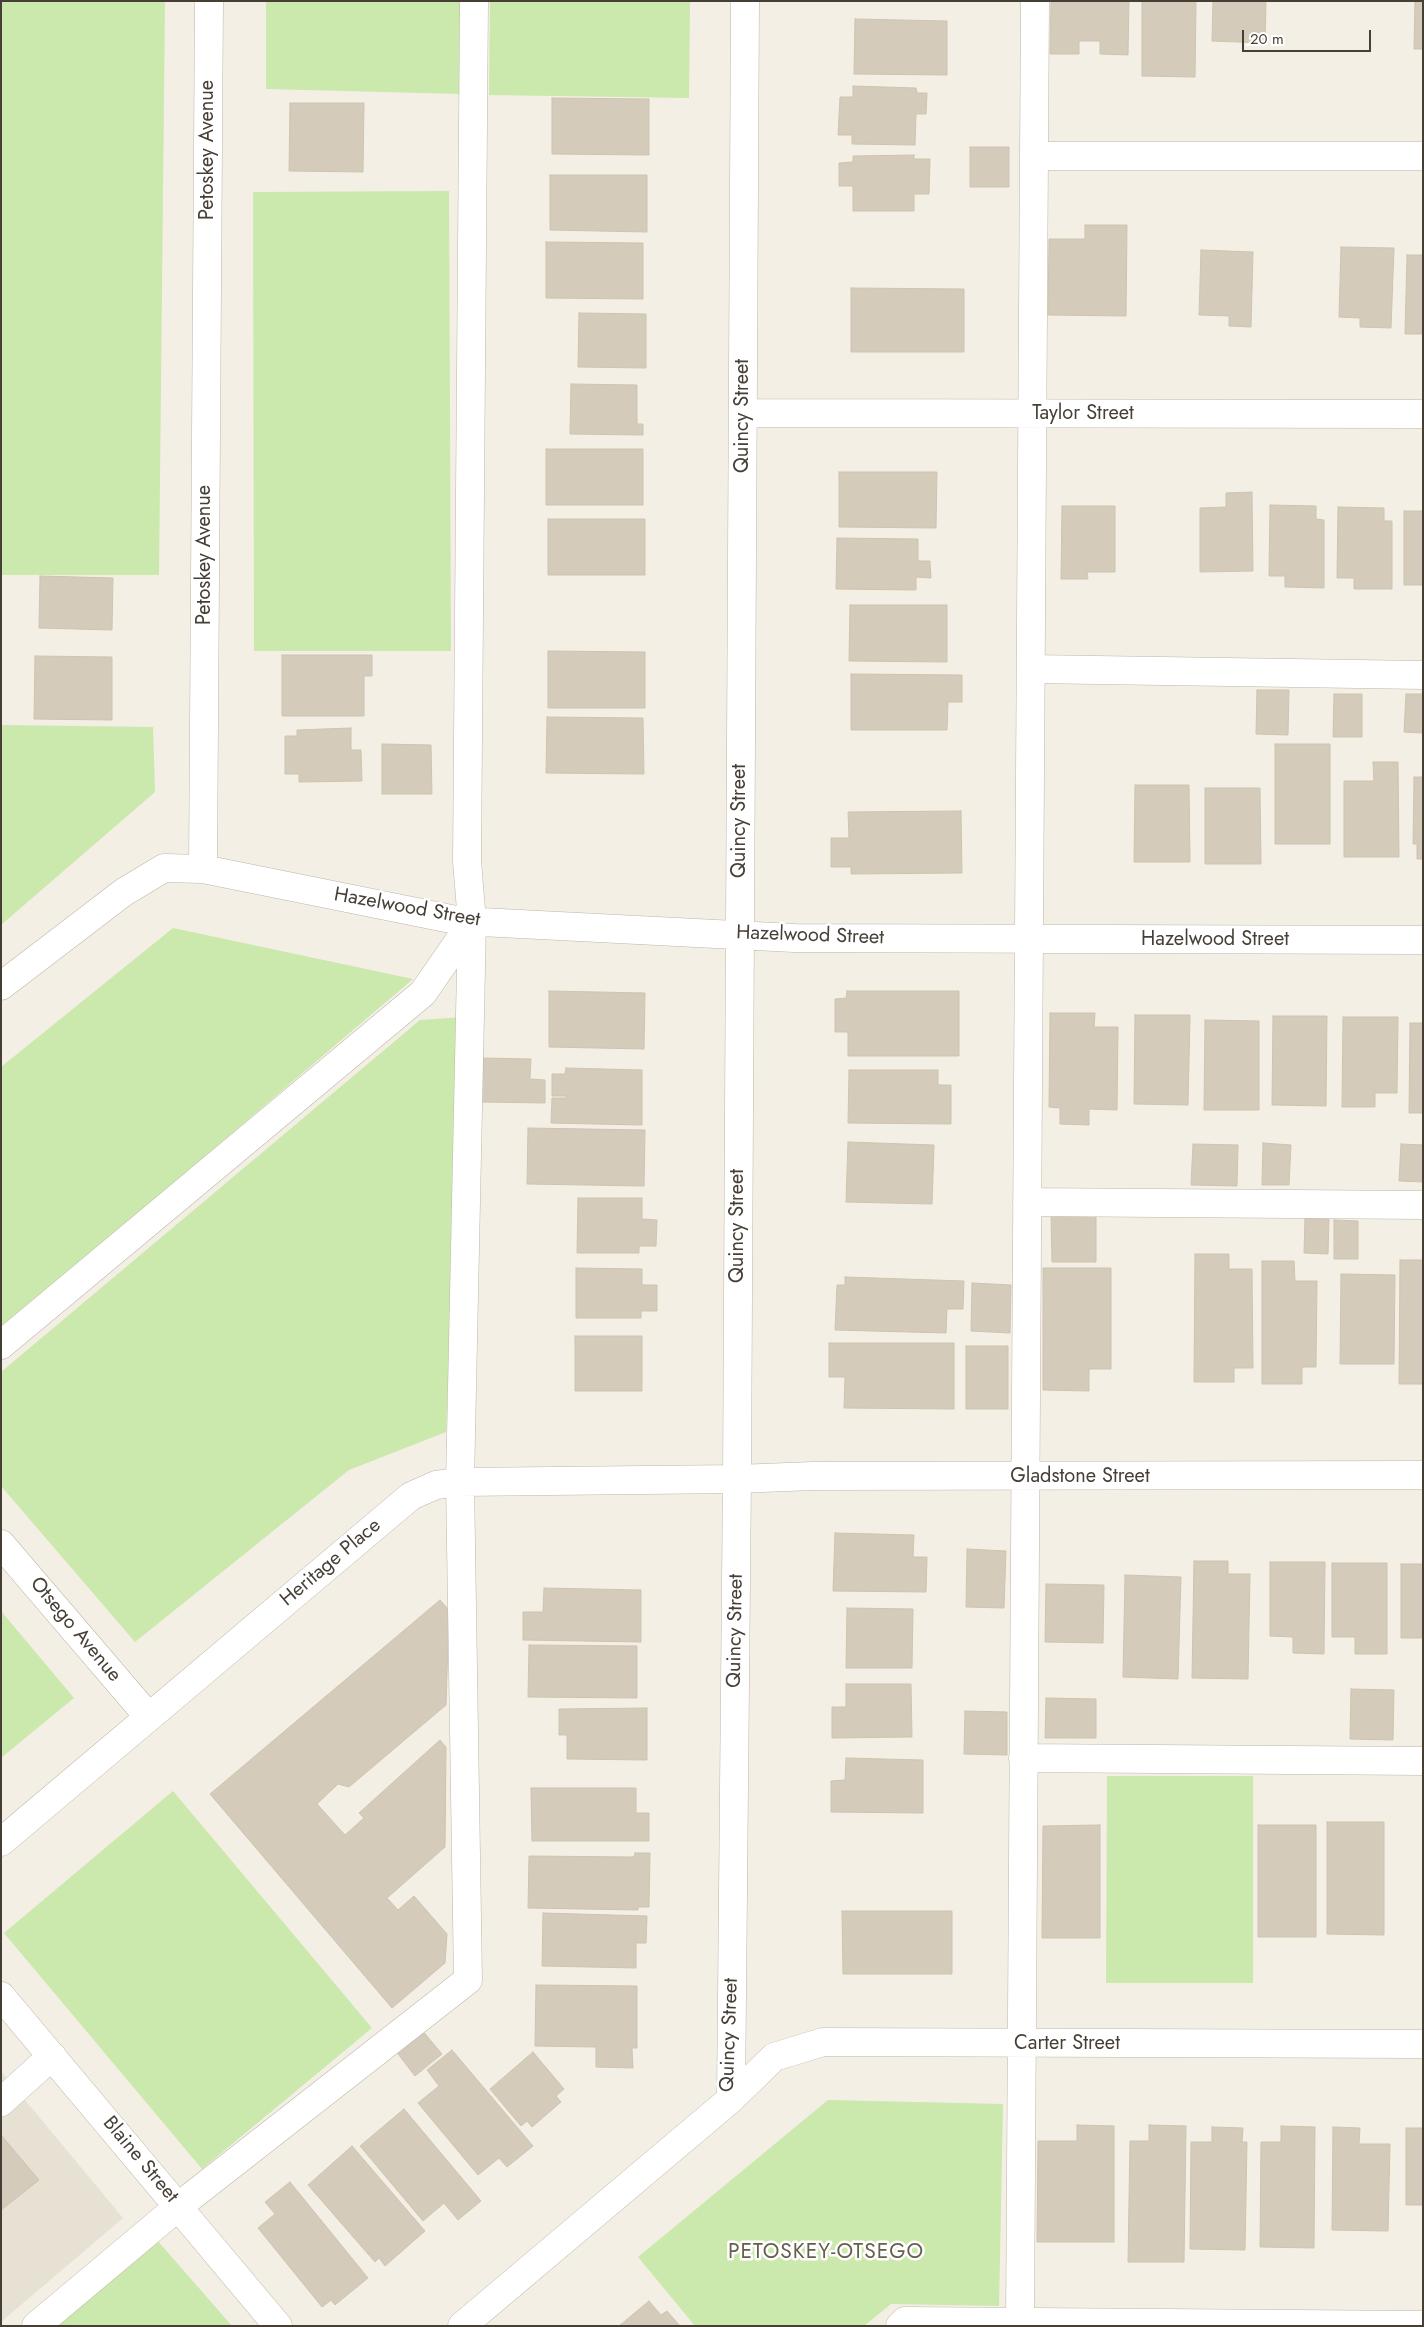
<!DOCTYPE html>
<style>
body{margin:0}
#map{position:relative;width:1424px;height:2327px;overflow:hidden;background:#f3efe5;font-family:Jost,sans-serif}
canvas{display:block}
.frame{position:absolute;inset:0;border:2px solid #453f35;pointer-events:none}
.scale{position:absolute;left:1242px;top:30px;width:129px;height:22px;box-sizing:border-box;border:2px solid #453f35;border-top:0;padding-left:6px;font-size:15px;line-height:18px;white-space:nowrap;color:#453f35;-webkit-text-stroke:4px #fff;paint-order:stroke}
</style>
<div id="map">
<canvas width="1424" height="2327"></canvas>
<div class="frame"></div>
<div class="scale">20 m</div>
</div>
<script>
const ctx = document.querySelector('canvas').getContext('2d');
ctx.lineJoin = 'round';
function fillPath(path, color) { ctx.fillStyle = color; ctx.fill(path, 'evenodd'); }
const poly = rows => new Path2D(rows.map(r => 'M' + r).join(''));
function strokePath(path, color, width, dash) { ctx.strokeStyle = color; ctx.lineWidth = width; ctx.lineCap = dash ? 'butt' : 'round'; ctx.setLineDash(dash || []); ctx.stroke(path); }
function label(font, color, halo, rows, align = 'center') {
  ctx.font = font + ' Jost,sans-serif'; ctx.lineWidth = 5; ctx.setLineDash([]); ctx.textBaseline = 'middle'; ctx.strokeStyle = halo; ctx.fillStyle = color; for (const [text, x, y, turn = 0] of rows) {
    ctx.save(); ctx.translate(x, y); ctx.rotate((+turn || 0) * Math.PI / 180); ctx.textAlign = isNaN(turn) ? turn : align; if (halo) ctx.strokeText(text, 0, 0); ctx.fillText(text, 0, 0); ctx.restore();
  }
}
fillPath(poly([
 [1,2071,123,2218,1,2322]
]), '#e7e1d3');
fillPath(poly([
 [1,1,165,1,159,575,1,575],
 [266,1,461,1,461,94,266,89],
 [490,1,690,1,689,98,489,95],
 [449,191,451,651,254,651,253,192],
 [1,725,153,727,155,792,1,925],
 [173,928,413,979,1,1330,1,1067],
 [463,1017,446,1432,349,1470,135,1642,1,1486,1,1372,420,1020],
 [1,1611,74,1698,1,1758],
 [1107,1776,1253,1776,1253,1983,1106,1983],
 [173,1791,372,2028,202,2169,4,1933],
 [828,2100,1003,2104,999,2306,891,2304,864,2326,695,2326,638,2257],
 [157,2240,232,2326,58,2326]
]), '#cbe8ad');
const building = poly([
 [1051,1,1129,1,1128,55,1100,54,1100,41,1079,41,1079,54,1050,54,1051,1],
 [1142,1,1196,1,1195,77,1142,76,1142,1],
 [1213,1,1266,1,1265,43,1212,41,1213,1],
 [1415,1,1423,1,1423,49,1414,49,1415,1],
 [855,19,947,21,947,75,854,74,855,19],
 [853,86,916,88,917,93,927,93,926,114,916,114,915,145,852,144,852,135,838,135,840,97,853,97,853,86],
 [552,98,649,99,649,155,552,154,552,98],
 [290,103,364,103,363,172,289,171,290,103],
 [970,147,1009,147,1009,187,970,187,970,147],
 [914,155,914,159,930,159,929,194,914,194,914,211,853,211,853,186,839,186,839,163,853,162,853,156,914,155],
 [550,175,647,175,647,232,550,230,550,175],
 [1085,225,1127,225,1126,316,1048,315,1049,239,1085,239,1085,225],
 [546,242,643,243,643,299,546,298,546,242],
 [1341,247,1394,248,1391,328,1360,327,1360,318,1339,317,1341,247],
 [1201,250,1253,252,1251,327,1229,326,1229,316,1199,315,1201,250],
 [1407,255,1423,255,1423,334,1405,334,1407,255],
 [851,288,964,289,964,352,851,352,851,288],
 [579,313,646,314,646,368,578,367,579,313],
 [571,384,637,385,637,424,643,424,643,435,570,434,571,384],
 [546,449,643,449,643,505,546,505,546,449],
 [839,472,937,472,936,528,839,527,839,472],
 [1252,492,1253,571,1200,572,1200,508,1226,507,1226,493,1252,492],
 [1270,505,1316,506,1316,519,1324,520,1324,588,1285,587,1285,576,1269,576,1270,505],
 [1062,506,1115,506,1115,572,1087,572,1088,579,1061,579,1062,506],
 [1338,507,1384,508,1384,521,1392,521,1392,589,1354,589,1354,578,1337,578,1338,507],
 [1404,511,1423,511,1423,585,1404,585,1404,511],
 [548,519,645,519,645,575,548,575,548,519],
 [837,538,918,539,918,561,930,561,931,578,916,577,916,590,836,589,837,538],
 [40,576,113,578,112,630,39,628,40,576],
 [850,605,947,605,947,662,849,661,850,605],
 [548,651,645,652,645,708,548,708,548,651],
 [282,655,372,655,372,676,364,676,364,716,282,716,282,655],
 [35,656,112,657,112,720,34,719,35,656],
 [851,674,962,675,962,702,948,702,947,730,851,730,851,674],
 [1257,690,1289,690,1288,735,1256,734,1257,690],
 [1334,694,1362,694,1362,737,1333,737,1334,694],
 [1406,694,1423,694,1423,733,1404,732,1406,694],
 [547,717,643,718,644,774,546,773,547,717],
 [351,728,351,750,361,750,362,781,299,782,299,774,285,774,285,736,297,736,297,730,351,728],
 [382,744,431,745,432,794,382,794,382,744],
 [1275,744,1330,744,1330,844,1275,844,1275,744],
 [1373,762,1398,762,1399,857,1344,857,1344,781,1374,781,1373,762],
 [1414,777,1423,777,1423,859,1417,859,1417,844,1413,844,1414,777],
 [1135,785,1189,785,1190,862,1134,862,1135,785],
 [1205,788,1260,788,1261,864,1205,864,1205,788],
 [961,811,962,873,851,874,851,867,831,867,831,838,849,838,848,812,961,811],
 [549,991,645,993,644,1049,549,1047,549,991],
 [847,991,959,991,959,1056,848,1056,848,1032,835,1032,835,999,846,998,847,991],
 [1050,1013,1095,1013,1094,1027,1118,1027,1117,1110,1089,1109,1089,1125,1060,1124,1060,1108,1049,1107,1050,1013],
 [1135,1015,1190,1015,1188,1105,1134,1104,1135,1015],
 [1273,1016,1327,1016,1326,1106,1272,1105,1273,1016],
 [1343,1017,1398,1017,1397,1093,1375,1093,1375,1107,1342,1107,1343,1017],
 [1205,1020,1259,1021,1259,1110,1204,1110,1205,1020],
 [1410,1023,1423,1023,1423,1113,1409,1113,1410,1023],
 [483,1058,531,1059,530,1079,545,1080,545,1103,482,1102,483,1058],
 [566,1068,642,1070,642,1125,551,1123,552,1098,566,1098,566,1096,552,1096,552,1074,565,1074,566,1068],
 [849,1070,938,1070,938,1085,951,1085,951,1124,848,1123,849,1070],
 [528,1128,645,1130,644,1186,527,1184,528,1128],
 [848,1142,934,1145,932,1204,846,1202,848,1142],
 [1263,1143,1291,1145,1289,1185,1262,1185,1263,1143],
 [1193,1144,1238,1145,1237,1186,1191,1185,1193,1144],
 [1401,1144,1423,1145,1423,1182,1399,1181,1401,1144],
 [578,1198,642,1198,642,1219,657,1220,656,1246,639,1246,639,1253,577,1253,578,1198],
 [1096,1214,1096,1262,1052,1262,1051,1215,1096,1214],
 [1305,1218,1329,1219,1328,1254,1304,1253,1305,1218],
 [1334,1220,1358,1221,1358,1259,1334,1259,1334,1220],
 [1195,1254,1229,1254,1229,1269,1252,1269,1253,1368,1234,1368,1234,1382,1194,1382,1195,1254],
 [1400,1260,1423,1260,1423,1384,1399,1384,1400,1260],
 [1262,1261,1294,1261,1295,1281,1317,1281,1316,1367,1302,1367,1302,1384,1262,1384,1262,1261],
 [576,1268,642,1269,642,1285,657,1285,657,1311,641,1311,641,1318,576,1318,576,1268],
 [1043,1268,1111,1268,1111,1369,1089,1369,1089,1391,1043,1390,1043,1268],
 [1341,1274,1395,1275,1394,1364,1340,1364,1341,1274],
 [845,1277,964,1281,963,1309,947,1309,946,1333,835,1330,837,1285,845,1285,845,1277],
 [972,1283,1011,1285,1010,1333,971,1331,972,1283],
 [575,1336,642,1336,642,1391,575,1391,575,1336],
 [829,1343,954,1343,954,1409,844,1408,845,1377,829,1377,829,1343],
 [966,1346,1008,1346,1008,1409,966,1409,966,1346],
 [835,1533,914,1535,913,1557,927,1557,926,1592,833,1591,835,1533],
 [967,1549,1006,1551,1004,1608,966,1607,967,1549],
 [1194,1561,1228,1561,1228,1574,1250,1574,1248,1679,1192,1678,1194,1561],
 [1270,1562,1325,1562,1324,1654,1293,1653,1293,1637,1270,1636,1270,1562],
 [1332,1563,1387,1563,1387,1654,1355,1654,1355,1637,1332,1637,1332,1563],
 [1401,1564,1423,1564,1423,1638,1401,1638,1401,1564],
 [1125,1575,1181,1577,1178,1679,1123,1677,1125,1575],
 [1046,1584,1104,1585,1103,1643,1045,1642,1046,1584],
 [544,1588,641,1590,641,1642,523,1640,523,1612,543,1612,544,1588],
 [440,1600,449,1610,446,1705,349,1787,338,1784,317,1804,345,1835,364,1818,359,1813,440,1740,446,1747,445,1847,387,1898,398,1910,414,1896,447,1934,445,1963,392,2008,210,1794,440,1600],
 [847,1608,913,1609,912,1668,846,1668,847,1608],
 [529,1645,637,1646,637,1698,528,1697,529,1645],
 [846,1684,911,1684,912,1737,832,1738,832,1707,846,1707,846,1684],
 [1351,1689,1394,1690,1393,1740,1350,1739,1351,1689],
 [1046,1698,1096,1699,1096,1738,1045,1738,1046,1698],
 [647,1708,647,1760,567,1759,567,1735,559,1735,559,1709,647,1708],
 [965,1711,1007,1712,1007,1755,964,1754,965,1711],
 [846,1758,923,1760,923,1813,831,1812,831,1781,845,1780,846,1758],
 [531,1788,636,1788,636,1813,649,1813,649,1841,532,1841,531,1788],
 [1327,1822,1384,1822,1384,1935,1327,1934,1327,1822],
 [1100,1825,1100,1938,1042,1938,1043,1826,1100,1825],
 [1258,1825,1316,1825,1316,1937,1258,1937,1258,1825],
 [635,1853,650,1853,649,1907,638,1907,638,1910,528,1908,529,1856,634,1857,635,1853],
 [842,1911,952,1911,952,1974,843,1974,842,1911],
 [543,1913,647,1916,646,1943,636,1943,636,1968,542,1966,543,1913],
 [536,1985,637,1986,637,2048,632,2048,633,2068,596,2067,596,2047,535,2046,536,1985],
 [421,2029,442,2054,415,2076,395,2050,421,2029],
 [452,2050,533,2146,507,2167,499,2158,478,2175,418,2103,439,2086,427,2070,452,2050],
 [533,2052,564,2089,556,2096,561,2102,532,2127,527,2121,521,2126,490,2089,533,2052],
 [404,2109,481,2201,458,2220,444,2203,423,2221,360,2146,404,2109],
 [1077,2125,1114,2126,1114,2242,1037,2242,1038,2141,1077,2141,1077,2125],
 [1149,2125,1186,2126,1184,2262,1128,2262,1130,2141,1149,2141,1149,2125],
 [1281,2126,1315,2127,1314,2248,1260,2247,1261,2142,1281,2142,1281,2126],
 [1212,2127,1243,2128,1242,2142,1247,2142,1245,2250,1190,2249,1191,2142,1212,2142,1212,2127],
 [1333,2127,1360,2128,1359,2144,1390,2144,1388,2231,1332,2230,1333,2127],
 [1406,2128,1423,2128,1423,2205,1406,2205,1406,2128],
 [1,2135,39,2180,1,2210,1,2135],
 [352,2146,425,2231,385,2266,379,2258,375,2262,308,2185,352,2146],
 [290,2182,368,2278,335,2305,331,2300,322,2307,258,2228,275,2214,265,2202,290,2182],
 [649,2301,661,2315,667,2311,680,2326,619,2326,649,2301]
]);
fillPath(building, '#d4cbbb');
strokePath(building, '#cfc3ae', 1);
const minor = poly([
 [1035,156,1423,156],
 [743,413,1423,414],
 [1031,669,1423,675],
 [203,869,209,1],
 [1,986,124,892,164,868,203,869,461,921,794,938,1423,940],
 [1027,1202,1423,1205],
 [1,1345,423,993,472,922],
 [1,1544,148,1716],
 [1023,1758,1423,1761],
 [1,1842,411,1496,436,1485,460,1482,737,1479,813,1476,1423,1475],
 [1,1996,278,2326],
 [731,2099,737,1479,745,1],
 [1,2102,52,2056],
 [1020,2322,1035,1],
 [36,2326,179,2206,468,1980,460,1482,471,968,472,922,467,861,474,1],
 [462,2326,731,2099,774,2057,823,2042,1423,2044],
 [900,2326,905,2321,1423,2325]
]);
strokePath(minor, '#beb7a8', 29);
strokePath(minor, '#fff', 28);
label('20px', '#453f35', '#fff', [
 ["Petoskey Avenue",208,150,-90],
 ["Taylor Street",1083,414],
 ["Quincy Street",743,416,-90],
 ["Petoskey Avenue",205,555,-90],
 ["Quincy Street",740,821,-90],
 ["Hazelwood Street",407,908,10],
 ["Hazelwood Street",810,936,2],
 ["Hazelwood Street",1215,940],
 ["Quincy Street",738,1226,-90],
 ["Gladstone Street",1080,1477],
 ["Heritage Place",331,1563,-40],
 ["Otsego Avenue",75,1630,50],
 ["Quincy Street",736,1631,-89],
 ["Quincy Street",730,2035,-88],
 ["Carter Street",1067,2044],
 ["Blaine Street",140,2160,50]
]);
ctx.letterSpacing = '1px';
label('21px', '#685e4c', '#fff', [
 ["PETOSKEY-OTSEGO",826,2253]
]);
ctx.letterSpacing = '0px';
</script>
